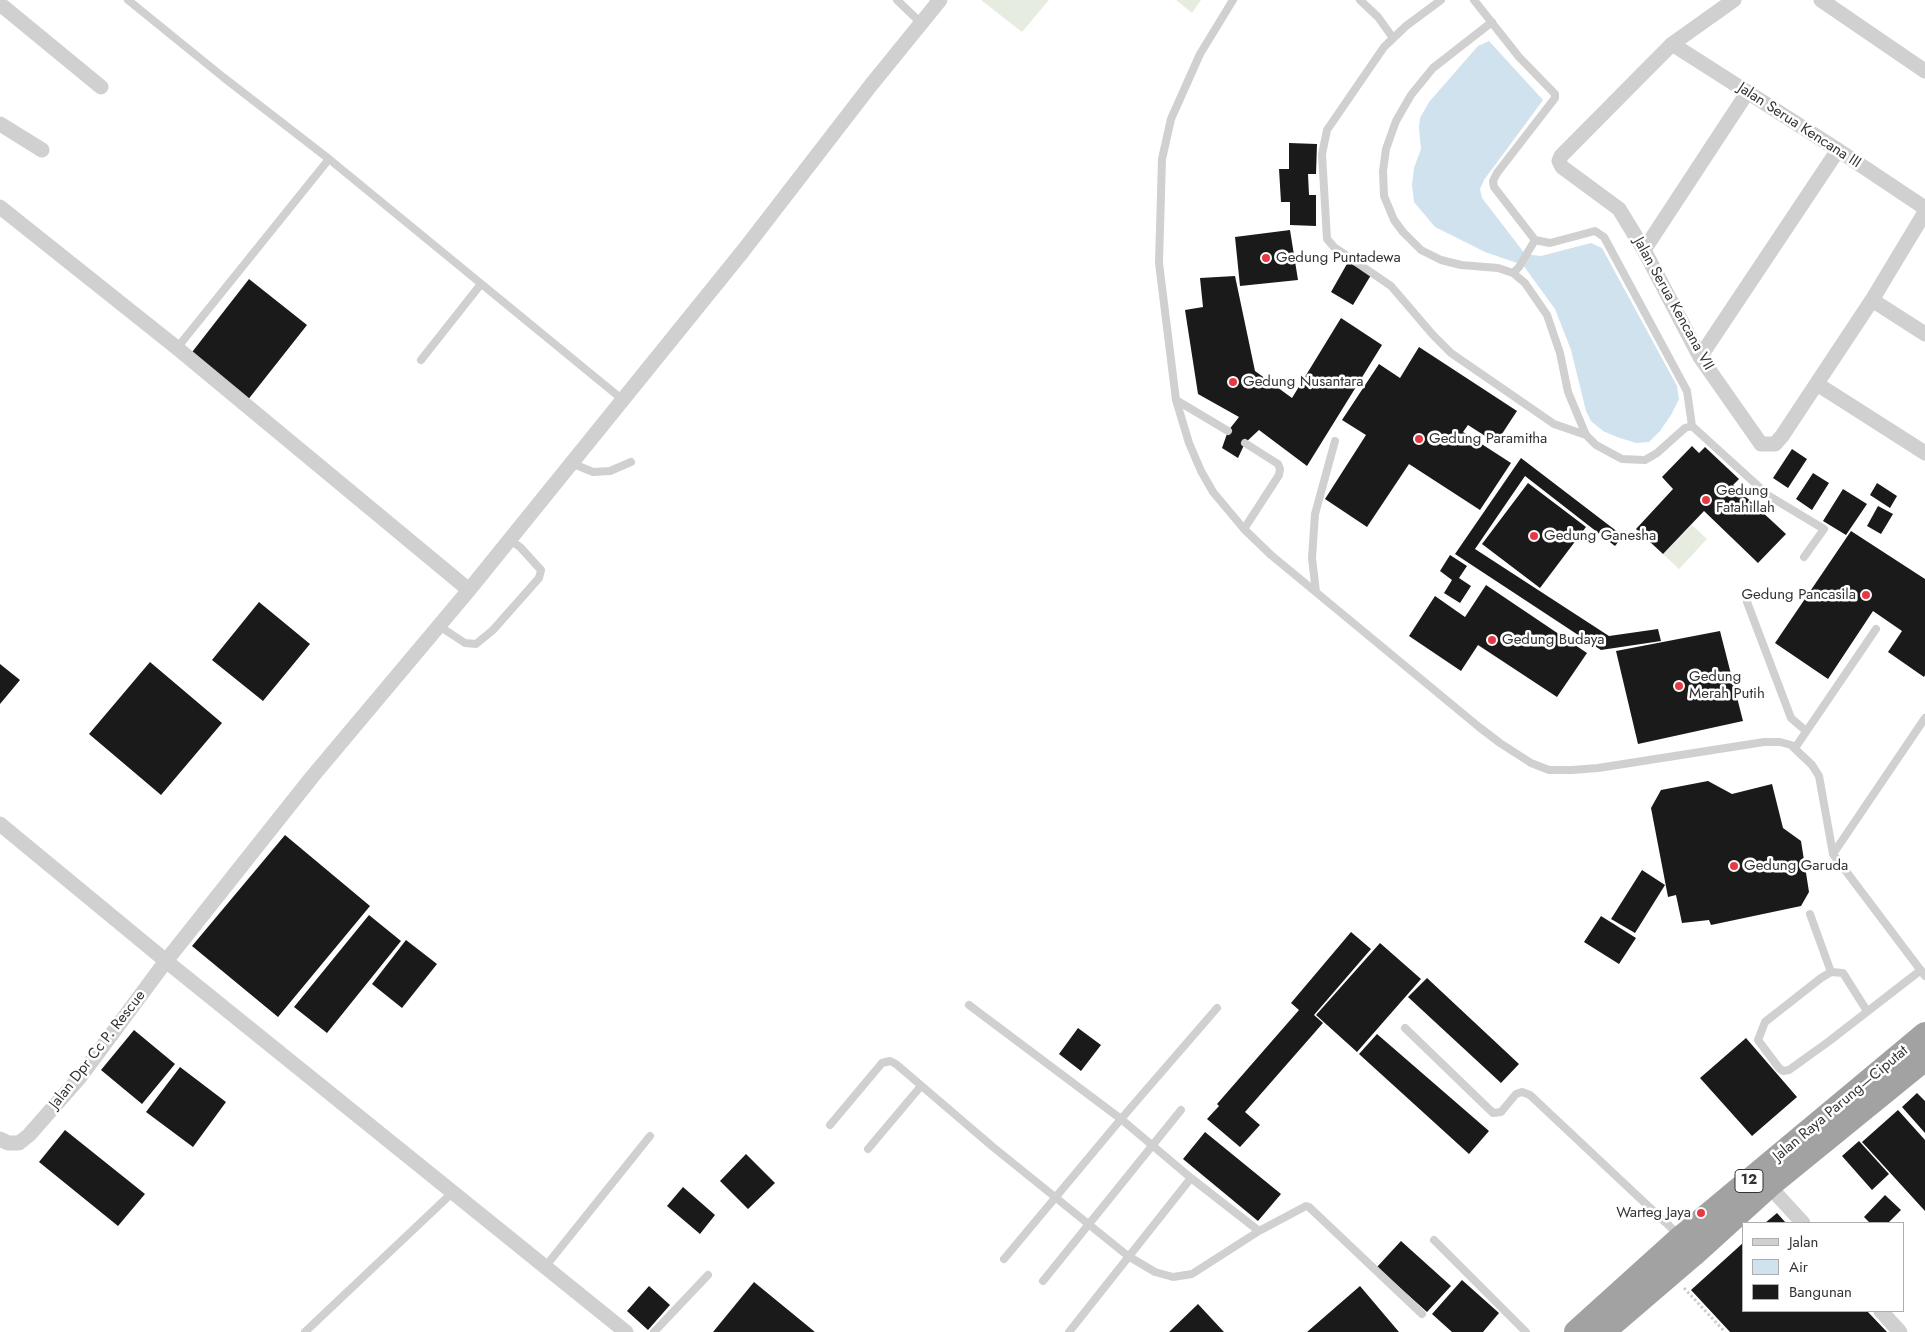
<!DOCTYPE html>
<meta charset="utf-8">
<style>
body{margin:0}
#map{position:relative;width:1925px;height:1332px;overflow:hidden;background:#fff;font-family:Jost,sans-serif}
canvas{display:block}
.legend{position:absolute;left:1742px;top:1222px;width:162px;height:90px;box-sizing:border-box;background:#fff;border:1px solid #adadad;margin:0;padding:6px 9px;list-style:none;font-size:15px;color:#333}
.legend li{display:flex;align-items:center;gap:10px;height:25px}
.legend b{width:25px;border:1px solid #adadad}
</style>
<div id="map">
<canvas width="1925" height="1332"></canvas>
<ul class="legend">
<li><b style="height:6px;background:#d0d0d0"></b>Jalan</li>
<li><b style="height:14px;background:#cfe2ee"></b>Air</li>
<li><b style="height:14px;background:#1a1a1a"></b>Bangunan</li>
</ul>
</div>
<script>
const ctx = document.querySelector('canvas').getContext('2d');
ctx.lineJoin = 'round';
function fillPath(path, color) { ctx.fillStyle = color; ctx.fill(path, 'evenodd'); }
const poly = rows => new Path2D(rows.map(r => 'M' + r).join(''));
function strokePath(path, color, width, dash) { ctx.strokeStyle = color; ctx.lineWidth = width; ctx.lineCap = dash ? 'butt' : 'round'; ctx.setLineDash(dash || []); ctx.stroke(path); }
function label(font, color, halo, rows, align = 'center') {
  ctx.font = font + ' Jost,sans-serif'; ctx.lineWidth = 5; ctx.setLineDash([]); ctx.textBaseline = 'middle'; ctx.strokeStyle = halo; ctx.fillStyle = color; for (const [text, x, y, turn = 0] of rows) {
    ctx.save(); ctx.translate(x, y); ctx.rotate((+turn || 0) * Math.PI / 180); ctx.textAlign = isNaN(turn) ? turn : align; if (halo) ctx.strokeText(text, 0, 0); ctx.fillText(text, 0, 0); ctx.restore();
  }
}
fillPath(poly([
 [981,0,1049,0,1022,32],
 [1176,0,1201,0,1192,13],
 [1692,525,1707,539,1679,569,1663,554]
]), '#e6ecdf');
fillPath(poly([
 [1489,41,1543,100,1484,180,1480,189,1482,198,1525,254,1541,256,1591,243,1602,248,1677,386,1679,399,1671,415,1660,431,1649,442,1636,443,1617,437,1603,431,1591,421,1586,411,1571,350,1555,309,1523,265,1485,252,1435,227,1414,202,1412,185,1414,168,1421,149,1419,127,1420,118,1429,102,1478,46]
]), '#cfe2ee');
fillPath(poly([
 [1289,143,1317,144,1316,174,1308,174,1309,195,1316,195,1316,226,1290,225,1290,202,1281,202,1279,169,1289,169],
 [1290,230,1298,280,1240,286,1235,237],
 [1348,262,1371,275,1353,305,1331,292],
 [1235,276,1255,371,1292,398,1341,318,1382,345,1307,466,1259,430,1245,443,1238,458,1222,448,1228,431,1239,417,1198,394,1185,310,1203,307,1200,278],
 [249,279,307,325,247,401,189,356],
 [1419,347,1517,411,1496,443,1468,425,1463,432,1511,463,1480,510,1409,464,1367,527,1325,499,1366,435,1342,420,1379,364,1400,378],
 [1692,446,1699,453,1705,447,1739,479,1733,485,1786,534,1758,563,1704,511,1663,554,1636,529,1673,489,1662,477],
 [1792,449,1807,459,1788,488,1773,478],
 [1521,458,1623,536,1615,546,1525,476,1475,549,1609,636,1658,629,1661,641,1601,650,1455,554],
 [1813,473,1829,483,1812,510,1796,499],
 [1528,483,1586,527,1540,588,1482,544],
 [1877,483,1897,496,1890,508,1870,495],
 [1843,489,1867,504,1846,535,1823,521],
 [1878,506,1893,514,1881,534,1867,526],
 [1851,531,1925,579,1925,675,1924,677,1888,652,1902,631,1873,611,1828,679,1775,643],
 [1450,555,1467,566,1459,578,1471,586,1460,603,1444,593,1452,580,1440,571],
 [1486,585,1587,653,1557,697,1478,645,1461,671,1409,636,1435,596,1465,617],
 [259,602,310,644,263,701,212,660],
 [1720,631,1743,721,1638,744,1616,651],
 [150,662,222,723,161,795,89,734],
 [0,664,20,680,0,704],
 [1708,781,1732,794,1772,784,1783,828,1801,841,1809,892,1801,906,1711,925,1709,920,1682,923,1676,895,1668,897,1651,808,1661,790],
 [285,835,370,906,278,1017,192,946],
 [1642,870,1665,885,1635,933,1611,919],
 [369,915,401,941,327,1033,294,1007],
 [1601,916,1636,938,1619,964,1584,942],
 [1351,932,1371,949,1314,1015,1323,1023,1245,1112,1260,1125,1240,1147,1207,1119,1219,1106,1217,1104,1299,1010,1291,1003],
 [406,940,437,964,402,1008,372,984],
 [1380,943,1421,979,1357,1052,1316,1015],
 [1427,978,1519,1064,1501,1083,1408,997],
 [1078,1028,1101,1045,1081,1071,1059,1054],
 [134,1030,175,1064,142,1104,101,1070],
 [1377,1034,1489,1131,1469,1154,1359,1054],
 [1746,1038,1797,1097,1752,1136,1700,1078],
 [180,1067,226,1102,193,1147,146,1112],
 [1917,1093,1925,1101,1925,1133,1902,1107],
 [1898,1110,1925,1140,1925,1211,1862,1142],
 [65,1130,145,1194,118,1226,39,1162],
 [1205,1132,1281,1194,1258,1221,1183,1159],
 [1859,1141,1889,1174,1872,1190,1842,1156],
 [746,1154,775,1183,748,1209,720,1181],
 [683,1187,715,1215,700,1234,667,1206],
 [1885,1195,1901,1210,1888,1223,1870,1223,1864,1217],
 [1777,1213,1786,1223,1765,1223],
 [1401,1241,1451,1286,1427,1312,1377,1267],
 [1744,1242,1744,1311,1867,1311,1887,1332,1730,1332,1691,1290],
 [1462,1280,1499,1313,1483,1332,1452,1332,1432,1314],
 [754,1282,815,1332,713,1332],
 [649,1286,670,1305,648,1330,627,1311],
 [1360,1286,1399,1332,1307,1332],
 [1198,1304,1224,1332,1169,1332]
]), '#1a1a1a');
strokePath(poly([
 [1684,1288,1725,1332]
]), '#cdcdcd', 3, [2.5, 2.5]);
strokePath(poly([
 [128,0,223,77,329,159,623,400],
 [897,0,921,23],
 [1233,0,1200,54,1171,119,1162,159,1159,263,1176,400,1189,443,1201,471,1213,492,1244,529,1271,555,1479,727,1500,743,1531,763,1549,770,1572,770,1598,768,1764,742,1780,742,1791,745,1812,765,1819,776,1833,854,1925,976],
 [1360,0,1378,17,1393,38],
 [1441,0,1406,26,1384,47,1327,130,1322,154,1327,239,1334,247,1391,286,1433,335,1451,353,1554,424,1586,435],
 [1474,0,1519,57,1555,94,1555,98,1497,173,1493,181,1494,187,1535,240,1550,243,1595,231,1604,237,1687,391,1692,426],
 [1492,22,1433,68,1411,95,1396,121,1386,149,1383,171,1384,196,1394,220,1403,232,1421,250,1441,260,1461,265,1498,268,1513,273,1525,283,1547,315,1560,353,1568,392,1586,435,1596,445,1622,459,1645,460,1657,453,1685,428,1692,426,1769,496,1824,529,1804,557],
 [1513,273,1519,267,1535,240],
 [177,348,329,159],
 [421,360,481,284],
 [1176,400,1228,431],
 [571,463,593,472,610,471,631,462],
 [1244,529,1279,475,1280,469,1278,464,1245,443],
 [1316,592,1312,558,1315,514,1335,441],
 [1747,602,1791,718,1806,731],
 [439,626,465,643,476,644,493,630,539,578,541,570,520,547,510,540],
 [1795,748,1876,629],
 [1833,854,1925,718],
 [1810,914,1831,972],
 [1867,1011,1843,973,1831,972,1821,978,1765,1022,1758,1040,1779,1068,1783,1071,1789,1070,1828,1042,1921,970],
 [1405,1028,1493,1113,1501,1112,1516,1094,1522,1092,1530,1095,1680,1236],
 [830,1125,882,1063,890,1061,896,1064,993,1147,1128,1256,1155,1272,1173,1277,1192,1274,1259,1231,1191,1178,1121,1119,969,1005],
 [868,1149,921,1086],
 [1259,1231,1306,1206,1309,1207,1422,1314],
 [1434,1240,1526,1332],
 [1004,1259,1121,1119,1217,1008],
 [545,1267,650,1136],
 [1043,1281,1181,1110],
 [305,1332,452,1193],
 [654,1332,708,1275],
 [1069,1332,1191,1178]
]), '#d0d0d0', 8);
strokePath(poly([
 [1734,0,1672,44,1561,156,1559,161,1562,167,1619,209,1644,250,1700,357,1761,444,1775,444,1782,436,1872,300,1925,212],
 [1821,0,1925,71],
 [0,4,101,87],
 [1672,44,1838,150,1925,208],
 [0,124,42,150],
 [0,207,177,348,469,590],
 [1644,250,1747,93],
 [1872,300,1925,334],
 [1700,357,1838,150],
 [1817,384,1925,453],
 [0,824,166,961,626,1332],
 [0,1139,8,1143,19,1143,29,1135,80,1077,166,961,312,777,469,590,743,251,871,85,940,0],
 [1769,1186,1803,1223],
 [1881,1311,1900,1332]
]), '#d0d0d0', 15);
strokePath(poly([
 [1576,1332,1679,1239,1925,1034],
 [1603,1332,1693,1255,1769,1186,1925,1059]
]), '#a2a2a2', 24);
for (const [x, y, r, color] of [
 [1266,258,5,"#e63946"],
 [1233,382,5,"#e63946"],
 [1419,439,5,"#e63946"],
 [1706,500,5,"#e63946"],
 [1534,536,5,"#e63946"],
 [1866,595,5,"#e63946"],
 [1492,640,5,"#e63946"],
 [1679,686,5,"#e63946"],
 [1734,866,5,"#e63946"],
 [1701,1213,5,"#e63946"]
]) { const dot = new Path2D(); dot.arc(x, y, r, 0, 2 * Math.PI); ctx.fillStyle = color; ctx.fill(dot); strokePath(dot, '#fff', 2); }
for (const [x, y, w] of [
 [1749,1181,28]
]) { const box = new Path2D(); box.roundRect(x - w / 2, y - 11.5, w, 23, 4); ctx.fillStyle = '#fff'; ctx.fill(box); strokePath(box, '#333', 1); }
label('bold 14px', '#333', null, [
 ["12",1749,1181]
]);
label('15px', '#333', '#fff', [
 ["Jalan Serua Kencana III",1799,126,33],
 ["Jalan Serua Kencana VII",1673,304,61],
 ["Jalan Dpr Cc P. Rescue",98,1050,-52],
 ["Jalan Raya Parung—Ciputat",1841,1104,-40]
]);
label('15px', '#333', '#fff', [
 ["Gedung Puntadewa",1276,258],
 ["Gedung Nusantara",1243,382],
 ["Gedung Paramitha",1429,439],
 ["Gedung",1716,491],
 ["Fatahillah",1716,508],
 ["Gedung Ganesha",1544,536],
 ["Gedung Pancasila",1856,595,"right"],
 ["Gedung Budaya",1502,640],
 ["Gedung",1689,677],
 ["Merah Putih",1689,694],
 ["Gedung Garuda",1744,866],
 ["Warteg Jaya",1691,1213,"right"]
], 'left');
</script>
